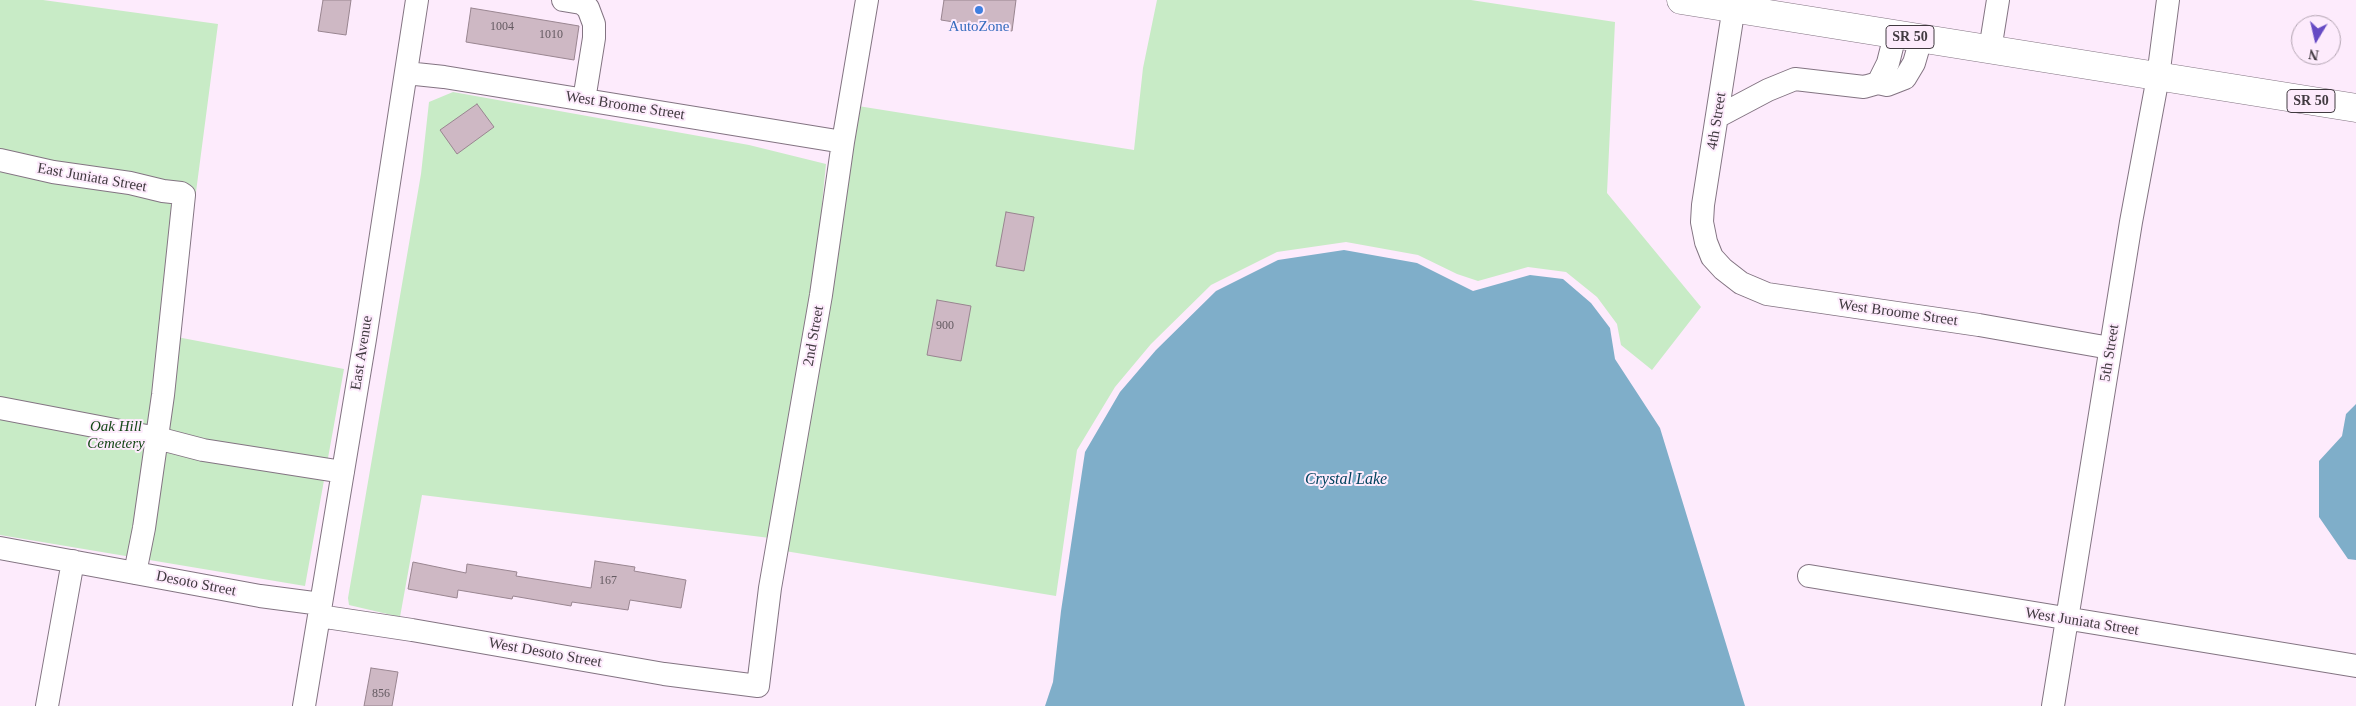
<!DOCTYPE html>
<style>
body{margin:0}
#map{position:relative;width:2356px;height:706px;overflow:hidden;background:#fdebfc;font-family:"Times New Roman",serif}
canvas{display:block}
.north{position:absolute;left:2291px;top:15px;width:50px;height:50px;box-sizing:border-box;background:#fdebfc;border:1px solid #b2a4b1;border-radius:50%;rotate:189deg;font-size:14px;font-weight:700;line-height:20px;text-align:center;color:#413a40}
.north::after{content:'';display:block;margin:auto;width:18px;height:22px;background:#664bc4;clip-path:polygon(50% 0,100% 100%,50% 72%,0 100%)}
</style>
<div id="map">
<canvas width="2356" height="706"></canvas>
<div class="north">N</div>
</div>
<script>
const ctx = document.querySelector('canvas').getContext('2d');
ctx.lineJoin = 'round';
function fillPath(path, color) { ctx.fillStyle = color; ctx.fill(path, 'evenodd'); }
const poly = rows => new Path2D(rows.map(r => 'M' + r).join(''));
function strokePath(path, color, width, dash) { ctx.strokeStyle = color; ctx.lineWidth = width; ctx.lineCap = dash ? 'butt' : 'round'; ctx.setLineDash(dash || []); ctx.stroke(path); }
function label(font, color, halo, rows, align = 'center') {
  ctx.font = font + ' "Times New Roman",serif'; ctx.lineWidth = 4; ctx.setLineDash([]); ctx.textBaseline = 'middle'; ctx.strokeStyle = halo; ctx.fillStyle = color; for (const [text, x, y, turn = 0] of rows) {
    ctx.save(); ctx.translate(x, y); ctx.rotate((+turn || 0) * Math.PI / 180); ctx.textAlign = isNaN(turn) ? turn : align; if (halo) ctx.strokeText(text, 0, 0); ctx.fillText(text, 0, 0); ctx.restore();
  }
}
fillPath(poly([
 [0,0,43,0,218,24,177,337,344,369,305,586,0,535],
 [1157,0,1471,0,1615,22,1607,193,1701,307,1652,370,1621,345,1617,324,1597,297,1566,272,1528,267,1478,281,1457,274,1418,255,1346,242,1277,252,1211,285,1151,344,1115,387,1077,450,1056,596,785,551,858,106,1134,150,1143,68],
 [453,92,749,145,826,164,813,294,770,538,422,495,400,617,349,605,348,598,421,174,429,102]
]), '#c8ebc6');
fillPath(poly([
 [1344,250,1417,263,1473,291,1530,275,1563,279,1591,303,1610,328,1615,359,1660,428,1745,706,1045,706,1053,682,1061,611,1085,452,1120,392,1156,350,1216,291,1278,260],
 [2356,404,2356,560,2348,559,2319,517,2319,461,2342,436,2346,414]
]), '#7faec9');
const building = poly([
 [323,0,351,0,346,35,318,31,323,0],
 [944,0,1016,0,1012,31,941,20,944,0],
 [471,8,579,26,574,60,466,42,471,8],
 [477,104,494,127,457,154,440,130,477,104],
 [1006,212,1034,217,1024,271,996,266,1006,212],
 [937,300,971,306,961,361,927,355,937,300],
 [595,561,635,567,634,571,686,580,681,608,630,600,628,610,572,602,571,606,513,596,512,599,458,590,457,598,408,589,413,562,466,573,467,564,517,572,516,576,591,588,595,561],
 [371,668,398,672,392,706,364,706,371,668]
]);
fillPath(building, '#ceb8c4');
strokePath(building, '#998590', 1);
const minor = poly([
 [563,0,581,3,588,8,594,24,594,38,584,100],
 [1735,0,1703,205,1702,222,1706,242,1712,257,1723,269,1741,283,1767,294,1979,325,2110,348],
 [1895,35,1888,63,1878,83,1887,85,1905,78,1914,63,1921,39],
 [1990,50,1998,0],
 [406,73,444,77,843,142],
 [1717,117,1768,90,1795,79,1864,87,1878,83],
 [0,160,53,172,130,183,163,191,181,193,184,195,163,395,144,528,135,573],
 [0,408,157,438,203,450,343,472],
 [0,548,260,596,321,604],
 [1809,576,2356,666],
 [319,616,412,630,664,674,758,686,770,588,821,295,843,142,867,0],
 [47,706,73,561],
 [304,706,365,339,417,0],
 [2053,706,2131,222,2158,77,2168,0]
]);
const highway = poly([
 [1681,0,2356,108]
]);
strokePath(minor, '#837482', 24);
strokePath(highway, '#837482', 29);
strokePath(minor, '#fff', 22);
strokePath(highway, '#fff', 28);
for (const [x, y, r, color] of [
 [979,10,5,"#3f7fe0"]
]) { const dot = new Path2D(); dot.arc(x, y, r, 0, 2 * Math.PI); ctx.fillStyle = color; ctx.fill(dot); strokePath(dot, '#fdebfc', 2); }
label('12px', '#645a61', null, [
 ["1004",502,27],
 ["1010",551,35],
 ["900",945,326],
 ["167",608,581],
 ["856",381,694]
]);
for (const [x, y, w] of [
 [1910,37,48],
 [2311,101,48]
]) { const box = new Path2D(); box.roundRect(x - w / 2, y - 11.5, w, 23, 4); ctx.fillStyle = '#fdebfc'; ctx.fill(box); strokePath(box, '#413a40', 1); }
label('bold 14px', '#413a40', null, [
 ["SR 50",1910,37],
 ["SR 50",2311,101]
]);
label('15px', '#366cbe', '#fdebfc', [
 ["AutoZone",979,27]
]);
label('15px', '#413a40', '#fdebfc', [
 ["West Broome Street",625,106,9],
 ["4th Street",1717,121,-81],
 ["East Juniata Street",92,178,10],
 ["West Broome Street",1898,313,8],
 ["2nd Street",814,336,-80],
 ["East Avenue",362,353,-81],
 ["5th Street",2110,353,-81],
 ["Desoto Street",196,584,11],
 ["West Juniata Street",2082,622,9],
 ["West Desoto Street",545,653,10]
]);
label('italic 15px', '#154717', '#fdebfc', [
 ["Oak Hill",116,427],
 ["Cemetery",116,444]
]);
label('italic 16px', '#01425e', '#fdebfc', [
 ["Crystal Lake",1346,480]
]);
</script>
